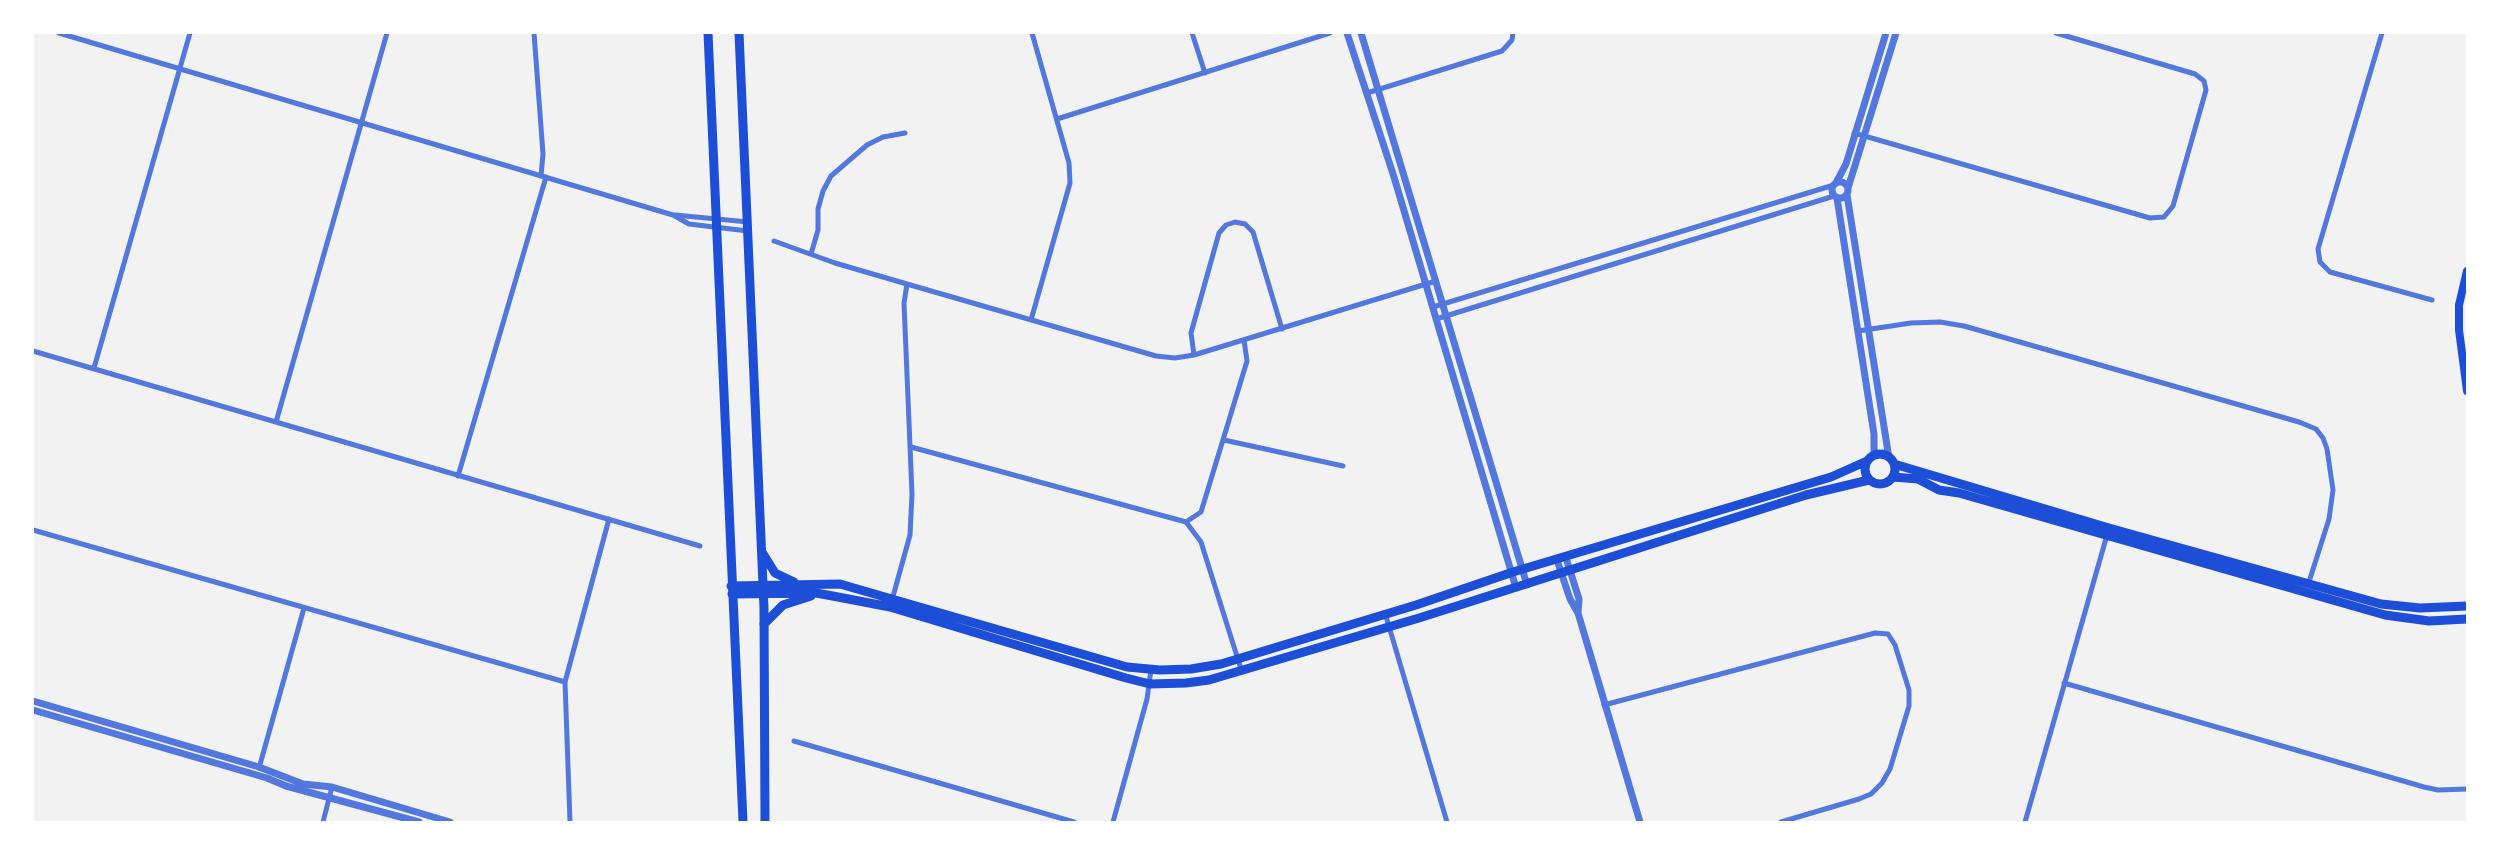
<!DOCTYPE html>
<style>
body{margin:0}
#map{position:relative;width:2500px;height:855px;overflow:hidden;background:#f2f2f2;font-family:"Playfair Display",serif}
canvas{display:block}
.frame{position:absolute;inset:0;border:34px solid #fff;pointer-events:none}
</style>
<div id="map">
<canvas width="2500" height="855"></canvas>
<div class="frame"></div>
</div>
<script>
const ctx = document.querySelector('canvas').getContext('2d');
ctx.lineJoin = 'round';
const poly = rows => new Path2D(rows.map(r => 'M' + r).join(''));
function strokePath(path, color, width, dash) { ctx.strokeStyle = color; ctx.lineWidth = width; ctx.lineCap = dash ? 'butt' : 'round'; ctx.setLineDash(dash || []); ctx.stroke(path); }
strokePath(poly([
 [59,33,673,215,689,224,748,231],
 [534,33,543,154,541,176],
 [1192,33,1205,73],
 [2382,33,2318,249,2320,262,2330,272,2432,300],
 [1367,93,1502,51,1512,40,1513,33],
 [1057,119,1330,33],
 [1854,133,2150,218,2164,217,2173,206,2206,90,2204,81,2195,74,2056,33],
 [675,215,748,222],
 [774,241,835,263,907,284,1156,356,1175,358,1194,355,1436,281],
 [811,254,818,230,818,209,823,191,831,176,867,145,883,137,905,133],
 [1433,307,1834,185],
 [1436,319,1834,196],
 [1031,320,1070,183,1069,163,1032,33],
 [1858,331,1911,323,1940,322,1964,326,2299,422,2316,429,2323,438,2327,449,2333,490,2329,519,2308,585],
 [33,351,700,546],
 [1194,355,1191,333,1219,233,1226,225,1235,222,1245,224,1253,232,1282,329],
 [94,368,190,33],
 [276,422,387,33],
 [1224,440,1343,466],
 [911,447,1186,522],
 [458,476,546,177],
 [33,530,565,682],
 [892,600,910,535,912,494,904,303,907,284],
 [1385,613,1447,822],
 [1241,669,1201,542,1186,522,1201,512,1247,361,1244,340],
 [2064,683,2424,787,2438,790,2467,789],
 [1604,705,1875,633,1888,634,1895,645,1909,690,1909,706,1890,769,1882,783,1871,794,1859,799,1781,822],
 [794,741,1074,822],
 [259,768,304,608],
 [323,822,332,787],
 [570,822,565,682,609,519],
 [1113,822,1147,699,1151,670],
 [2025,822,2107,535]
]), '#5277de', 5);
strokePath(poly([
 [1347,33,1394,177,1516,588],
 [1361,33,1527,585],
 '1832 190a8 8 0 1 1 16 0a8 8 0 1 1-16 0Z',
 [1836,183,1846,164,1886,33],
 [1848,188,1896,33],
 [1847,195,1889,458],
 [1837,198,1874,434,1874,455],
 [1566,558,1579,599,1578,613],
 [1557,560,1570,599,1578,613,1640,822],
 [33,701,259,767,303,784,332,787,450,822],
 [33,710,267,778,286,786,419,822]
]), '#5277de', 7);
strokePath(poly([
 [2467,271,2459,305,2459,330,2467,391]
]), '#1d4ed8', 8);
strokePath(poly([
 '1865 469a15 15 0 1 1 30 0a15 15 0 1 1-30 0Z',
 [1894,464,2109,528,2381,604,2420,608,2467,606],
 [1893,477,1918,479,1939,490,1959,493,2385,615,2429,621,2467,619],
 [762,552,775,573,794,582],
 [731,586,840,584,1127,667,1160,670,1191,669,1221,664,1416,605,1513,572,1831,477,1867,461],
 [732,594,816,593,838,597,890,607,1126,678,1150,684,1186,683,1209,680,1419,618,1806,495,1869,480],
 [764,624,783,605,811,596]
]), '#1d4ed8', 9);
strokePath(poly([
 [708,33,743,822],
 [739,33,764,608,765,822]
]), '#1d4ed8', 9);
</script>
